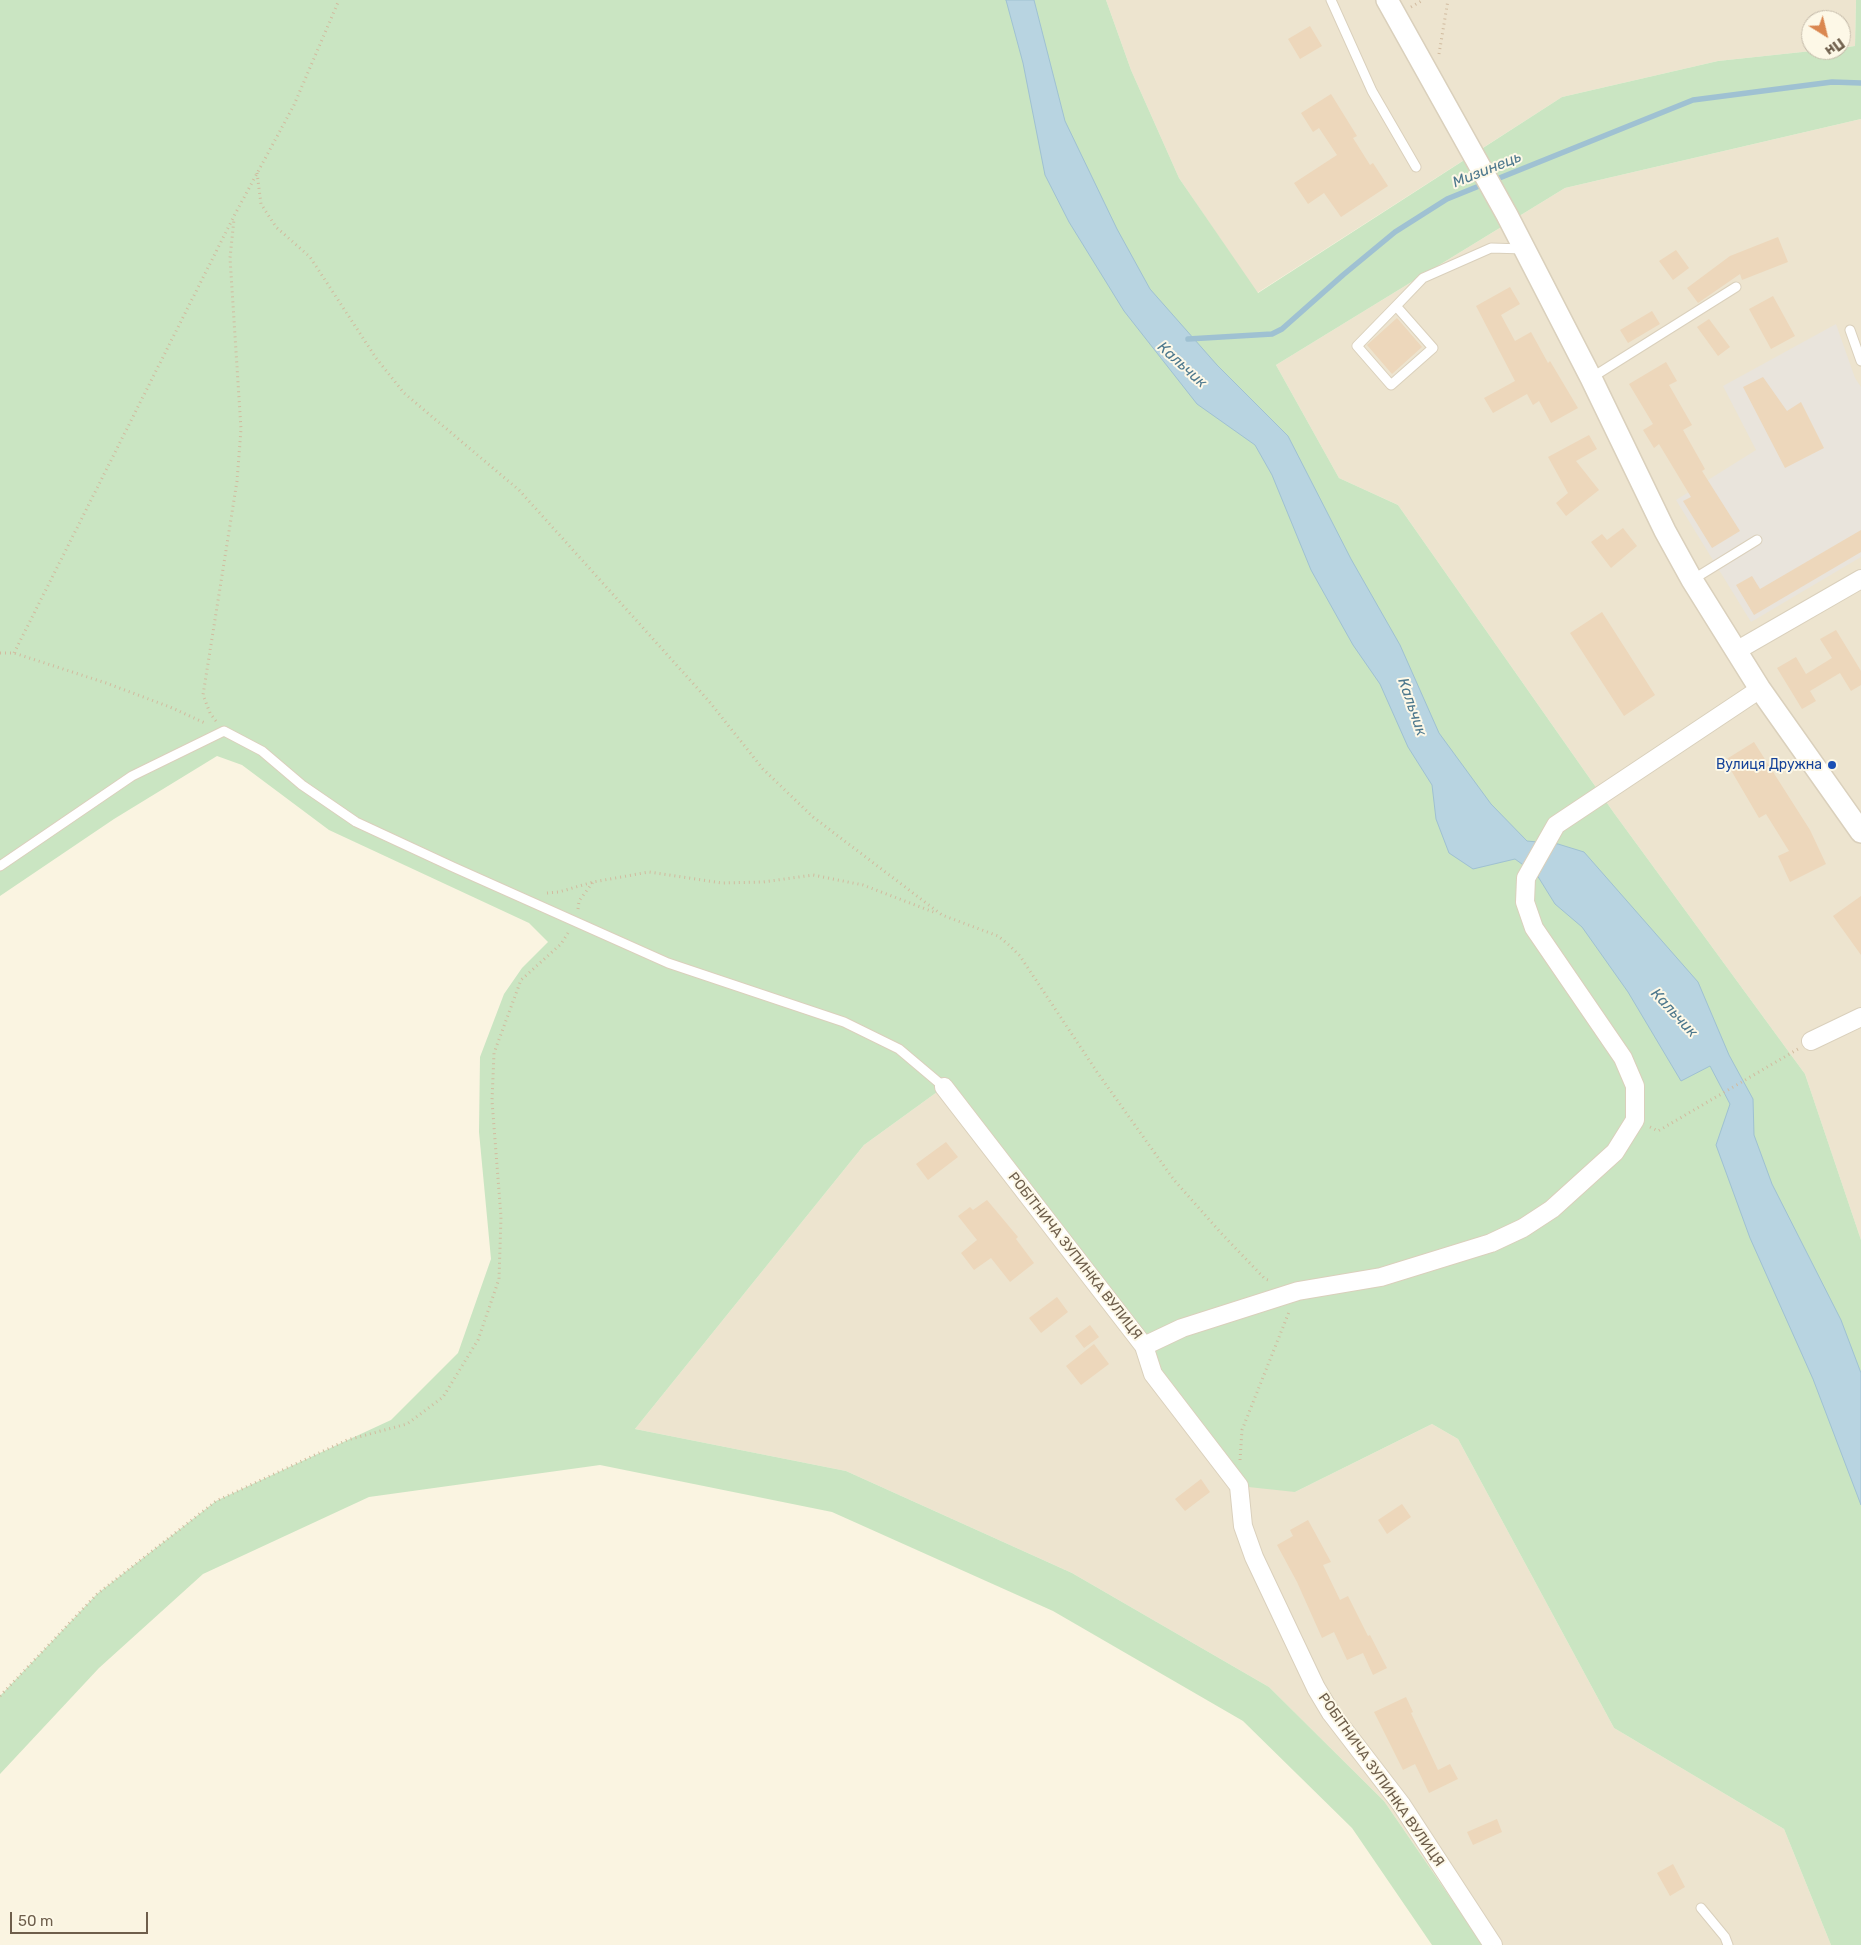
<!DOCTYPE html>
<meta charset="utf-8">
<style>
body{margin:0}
#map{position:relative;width:1861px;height:1945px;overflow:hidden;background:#faf4e1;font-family:Rubik,sans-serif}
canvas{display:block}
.north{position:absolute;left:1801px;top:10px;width:50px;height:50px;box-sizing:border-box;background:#fdf8e7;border:1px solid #c4baa9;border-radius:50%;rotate:144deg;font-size:14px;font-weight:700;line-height:20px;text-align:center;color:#6e5e4b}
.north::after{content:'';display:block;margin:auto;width:18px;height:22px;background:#da8750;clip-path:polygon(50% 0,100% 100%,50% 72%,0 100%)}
.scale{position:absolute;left:10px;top:1912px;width:138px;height:22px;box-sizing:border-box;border:2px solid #6e5e4b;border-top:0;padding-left:6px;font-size:15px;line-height:18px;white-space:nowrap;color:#6e5e4b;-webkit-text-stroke:4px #fdf8e7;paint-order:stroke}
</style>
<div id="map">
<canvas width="1861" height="1945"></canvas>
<div class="north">Пн</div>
<div class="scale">50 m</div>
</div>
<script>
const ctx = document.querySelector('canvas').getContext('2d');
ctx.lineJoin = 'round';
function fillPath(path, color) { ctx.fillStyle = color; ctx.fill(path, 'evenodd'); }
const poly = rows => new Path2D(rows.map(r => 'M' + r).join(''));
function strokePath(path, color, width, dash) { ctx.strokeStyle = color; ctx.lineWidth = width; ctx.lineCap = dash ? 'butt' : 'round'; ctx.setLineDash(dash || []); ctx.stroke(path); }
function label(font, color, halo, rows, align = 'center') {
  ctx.font = font + ' Rubik,sans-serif'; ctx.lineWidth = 4; ctx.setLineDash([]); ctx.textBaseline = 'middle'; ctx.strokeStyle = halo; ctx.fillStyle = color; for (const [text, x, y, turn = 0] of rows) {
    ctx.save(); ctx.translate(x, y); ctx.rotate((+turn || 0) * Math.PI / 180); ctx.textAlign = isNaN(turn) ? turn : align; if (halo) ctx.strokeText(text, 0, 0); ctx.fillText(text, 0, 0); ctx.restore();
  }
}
fillPath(poly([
 [1106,0,1856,0,1855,46,1841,48,1841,20,1811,20,1811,50,1821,50,1718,61,1562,97,1257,293,1179,178,1131,70],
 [1861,119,1861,1240,1805,1074,1614,813,1398,505,1339,478,1276,365,1565,188],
 [944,1087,1295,1492,1432,1424,1458,1439,1614,1728,1784,1829,1831,1945,1483,1945,1384,1801,1269,1687,1072,1573,846,1471,635,1429,864,1145]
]), '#ede4cf');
fillPath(poly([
 [1836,324,1855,378,1861,387,1861,557,1751,622,1676,500,1756,450,1723,386]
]), '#e9e4dc');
fillPath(poly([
 [0,0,1106,0,1131,70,1179,178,1258,293,1562,97,1718,61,1821,50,1841,50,1841,48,1855,46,1856,0,1861,0,1861,119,1565,188,1276,365,1339,478,1398,505,1614,813,1805,1074,1861,1240,1861,1945,1831,1945,1784,1829,1614,1728,1458,1439,1432,1424,1295,1492,1239,1486,1144,1346,944,1087,864,1145,635,1429,846,1471,1072,1573,1269,1687,1384,1801,1483,1945,1432,1945,1352,1828,1243,1721,1053,1611,832,1512,600,1465,369,1497,203,1574,99,1668,0,1774,0,1696,97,1594,216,1501,391,1420,458,1353,491,1259,479,1132,480,1057,504,994,522,968,548,942,529,923,329,830,242,765,217,756,114,819,0,896]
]), '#cae5c2');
const water = poly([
 [1006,0,1034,0,1065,121,1117,229,1150,289,1217,365,1288,436,1351,559,1400,645,1439,733,1491,804,1527,841,1558,844,1584,852,1698,982,1729,1055,1753,1099,1754,1135,1772,1184,1841,1320,1861,1373,1861,1505,1813,1379,1750,1238,1716,1145,1730,1104,1710,1066,1681,1081,1628,992,1582,927,1555,904,1537,875,1515,859,1473,869,1449,853,1436,819,1432,785,1408,747,1380,684,1353,645,1311,570,1272,475,1255,445,1197,404,1124,311,1069,222,1045,175,1023,63,1006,0]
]);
fillPath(water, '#b8d4e1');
strokePath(water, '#9fc1d2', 1);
strokePath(poly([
 [1492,181,1693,100,1832,82,1861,83],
 [1188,339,1272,334,1282,329,1343,275,1395,232,1447,199,1484,184]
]), '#9fc1d2', 5.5);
fillPath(poly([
 [1310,26,1322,46,1300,59,1288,39],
 [1331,94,1357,136,1353,138,1370,165,1373,163,1388,186,1341,217,1324,193,1308,204,1294,183,1337,155,1319,128,1313,132,1301,113],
 [1778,237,1788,262,1742,280,1740,274,1698,303,1687,288,1730,256],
 [1676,250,1689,268,1673,280,1659,261],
 [1510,287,1520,304,1501,315,1515,341,1531,332,1548,363,1550,361,1578,408,1551,423,1539,401,1533,405,1527,394,1493,413,1484,398,1515,381,1476,306],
 [1773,296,1795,336,1771,349,1749,309],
 [1652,311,1660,324,1628,343,1620,330],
 [1397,318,1422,347,1392,374,1367,345],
 [1709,319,1730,347,1718,356,1697,327],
 [1666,362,1677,381,1669,385,1692,425,1683,430,1705,469,1702,471,1740,531,1712,548,1683,501,1691,497,1659,444,1654,448,1643,430,1653,424,1629,384],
 [1763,377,1787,411,1801,402,1824,448,1785,468,1743,387],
 [1589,435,1597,449,1576,461,1599,490,1566,516,1556,503,1568,493,1548,457],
 [1623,528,1637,546,1611,568,1591,542,1602,534,1607,540],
 [1861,530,1861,552,1754,615,1736,585,1752,576,1760,589],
 [1602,612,1655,695,1624,716,1570,633],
 [1836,630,1861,671,1861,685,1851,691,1840,673,1810,691,1816,701,1802,709,1777,668,1796,657,1806,674,1832,658,1820,639],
 [1754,742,1810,830,1826,864,1790,882,1778,856,1789,851,1766,814,1759,818,1725,760],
 [1861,896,1861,955,1833,916],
 [946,1142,958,1157,928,1180,916,1164],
 [987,1200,1018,1237,1016,1239,1034,1263,1010,1282,991,1258,974,1270,961,1253,977,1240,958,1216,970,1207,973,1210],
 [1057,1297,1068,1312,1041,1333,1029,1318],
 [1090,1325,1099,1337,1084,1348,1075,1336],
 [1094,1344,1109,1364,1081,1385,1066,1366],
 [1201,1479,1210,1492,1185,1511,1175,1499],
 [1402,1504,1411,1517,1387,1534,1378,1520],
 [1308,1520,1331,1562,1323,1565,1340,1600,1348,1596,1368,1636,1370,1635,1387,1668,1373,1675,1363,1653,1347,1660,1334,1632,1322,1638,1297,1582,1277,1545,1293,1536,1290,1530],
 [1406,1697,1413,1712,1411,1713,1438,1770,1450,1764,1458,1779,1429,1793,1415,1764,1403,1770,1374,1712],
 [1497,1819,1502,1832,1473,1845,1467,1832],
 [1673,1864,1685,1887,1670,1896,1657,1873]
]), '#edd7bb');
const service = poly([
 [1331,0,1372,91,1416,167],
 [1396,306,1433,348,1391,385,1357,346,1396,306,1423,278,1491,248,1524,249],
 [1850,330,1861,361],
 [1591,378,1736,287],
 [1692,580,1757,540],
 [0,866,132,776,224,731,262,751,302,785,356,822,453,867,668,963,844,1022,899,1049,944,1087],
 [1701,1908,1725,1937,1728,1945]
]);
const minor = poly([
 [1736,651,1861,579],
 [1811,1041,1861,1017],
 [944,1087,1144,1346,1153,1374,1239,1486,1243,1526,1254,1557,1316,1688,1331,1713,1401,1804,1493,1945],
 [1144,1346,1182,1328,1298,1291,1381,1277,1491,1243,1523,1228,1552,1209,1615,1152,1635,1120,1635,1086,1623,1058,1534,928,1525,902,1526,878,1556,825,1760,689]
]);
const tertiary = poly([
 [1387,0,1507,215,1591,378,1665,531,1692,580,1760,689,1861,832]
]);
strokePath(service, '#dad0bc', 11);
strokePath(minor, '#dad0bc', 20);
strokePath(tertiary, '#dad0bc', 24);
strokePath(poly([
 [1411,7,1423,0],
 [1439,54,1448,0],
 [257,173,261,204,276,227,310,257,376,358,404,393,519,490,708,700,763,769,813,817,942,915,998,936,1009,945,1020,956,1097,1072,1174,1180,1221,1233,1265,1279,1271,1281],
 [0,653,14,653,106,683,170,707,207,724],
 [14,653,234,216,294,105,339,0],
 [216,721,210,713,203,695,237,481,241,429,230,258,234,219],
 [547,893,559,892,593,882,649,872,722,883,763,882,813,875,863,885,936,913],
 [578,909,579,901,593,882],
 [1650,1127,1658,1131,1798,1049],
 [1240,1460,1242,1430,1289,1312],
 [0,1696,97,1594,216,1501,347,1440,407,1424,443,1397,478,1340,499,1279,501,1217,492,1101,494,1053,521,980,561,944,568,933]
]), '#d1bb9f', 3, [1, 4]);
strokePath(service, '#fff', 9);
strokePath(minor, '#fff', 18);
strokePath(tertiary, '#fff', 21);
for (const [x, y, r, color] of [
 [1832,765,5,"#1a4fb4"]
]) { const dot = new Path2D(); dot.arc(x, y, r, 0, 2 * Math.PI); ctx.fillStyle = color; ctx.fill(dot); strokePath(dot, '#fdf8e7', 2); }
label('14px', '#164399', '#fdf8e7', [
 ["Вулиця Дружна",1822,765]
], 'right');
label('14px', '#6e5e4b', '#fdf8e7', [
 ["РОБІТНИЧА ЗУПИНКА ВУЛИЦЯ",1075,1256,52],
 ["РОБІТНИЧА ЗУПИНКА ВУЛИЦЯ",1381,1780,55]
]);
label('italic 15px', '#4d788d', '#fdf8e7', [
 ["Мизинець",1487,170,-22],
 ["Кальчик",1182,365,42],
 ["Кальчик",1412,707,71],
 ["Кальчик",1674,1013,47]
]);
</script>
